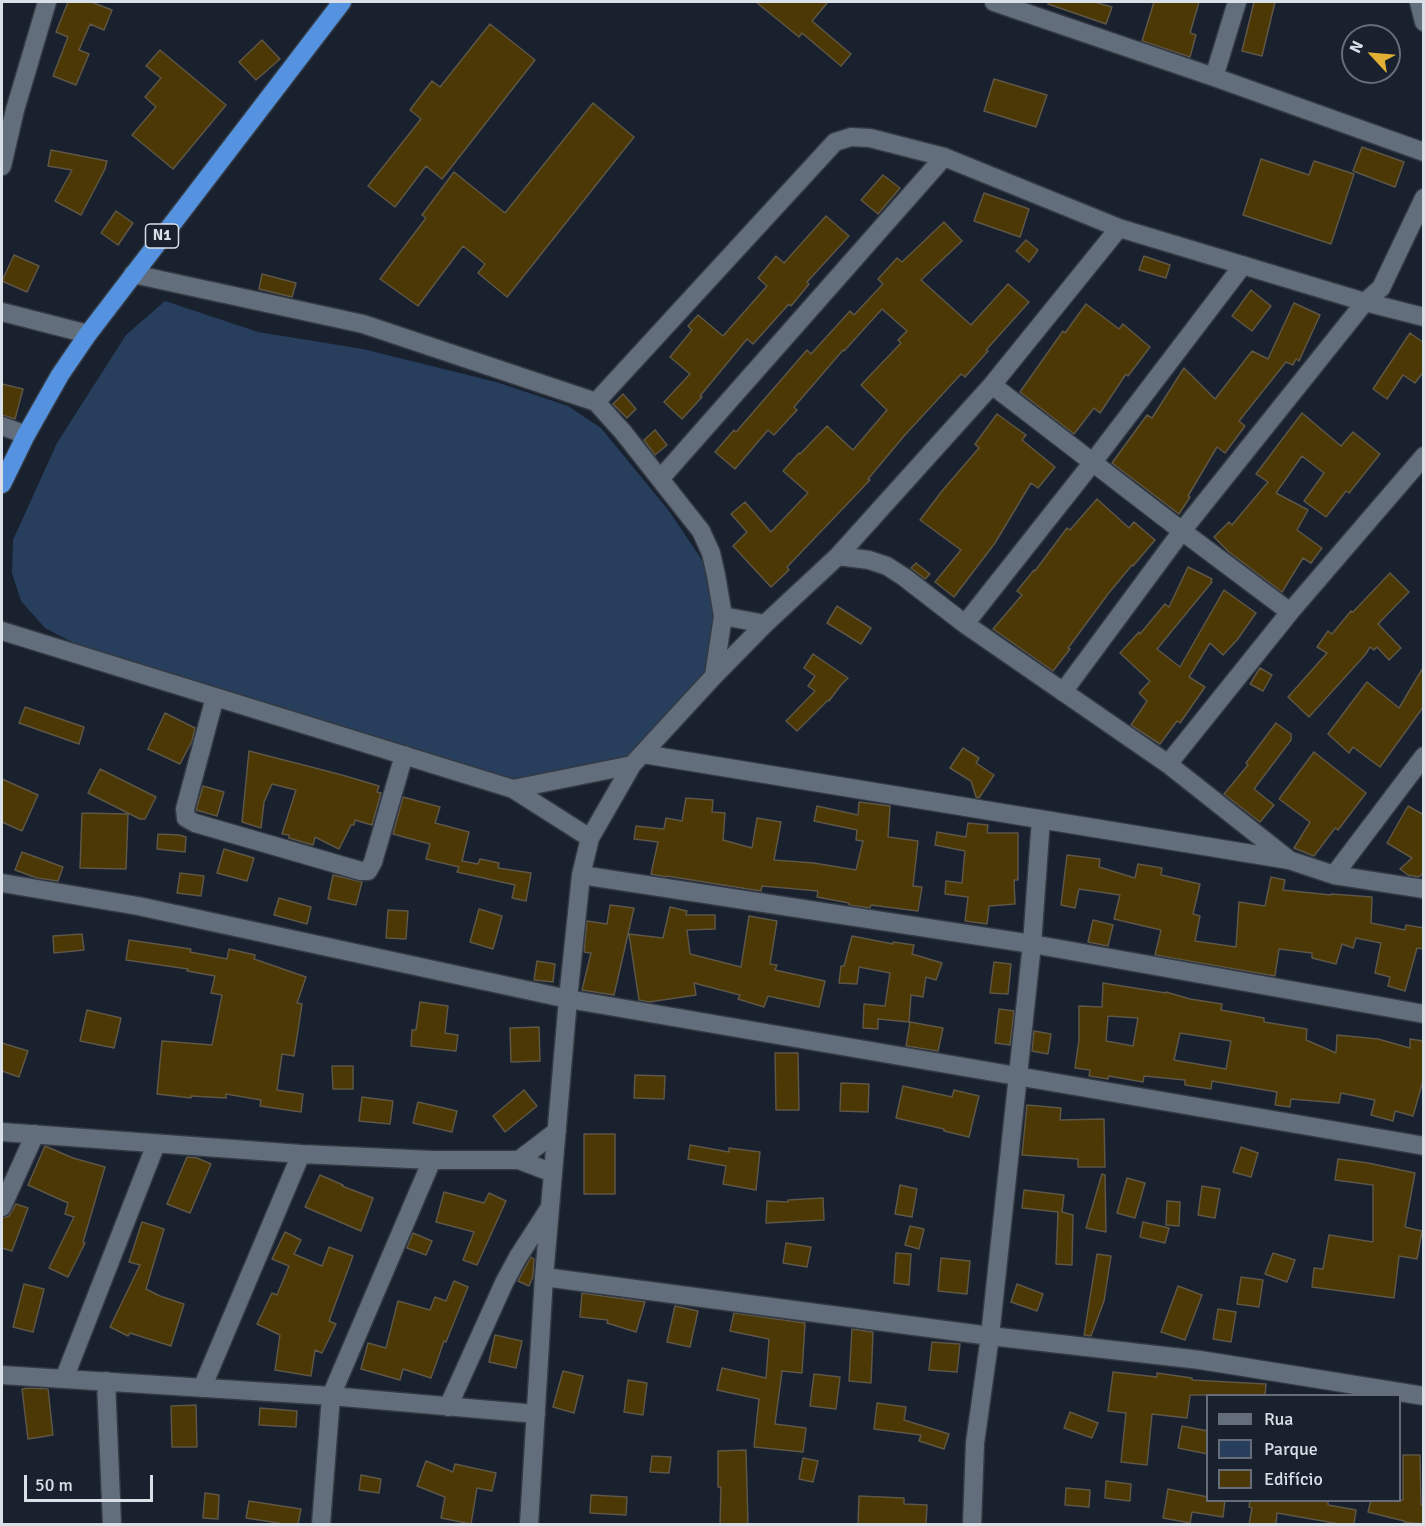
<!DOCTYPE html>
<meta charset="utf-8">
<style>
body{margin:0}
#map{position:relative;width:1425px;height:1526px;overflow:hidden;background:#18212d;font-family:Signika,sans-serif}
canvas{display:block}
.frame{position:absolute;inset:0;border:3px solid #dae0e8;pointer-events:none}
.legend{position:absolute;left:1206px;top:1394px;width:195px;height:108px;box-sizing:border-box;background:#18212d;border:2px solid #666d78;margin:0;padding:8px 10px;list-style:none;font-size:18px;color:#dae0e8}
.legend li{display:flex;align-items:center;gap:12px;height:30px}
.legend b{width:30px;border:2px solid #666d78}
.north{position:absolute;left:1341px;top:24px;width:60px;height:60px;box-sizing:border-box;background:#18212d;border:2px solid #666d78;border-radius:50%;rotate:296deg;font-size:16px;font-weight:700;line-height:24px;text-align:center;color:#dae0e8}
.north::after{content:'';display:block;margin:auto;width:21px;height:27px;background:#e1af34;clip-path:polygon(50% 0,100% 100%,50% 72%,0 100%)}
.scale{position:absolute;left:24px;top:1475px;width:129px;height:27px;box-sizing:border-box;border:3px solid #dae0e8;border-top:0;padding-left:8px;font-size:18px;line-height:21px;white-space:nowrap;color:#dae0e8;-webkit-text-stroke:4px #18212d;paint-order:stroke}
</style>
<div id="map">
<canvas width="1425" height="1526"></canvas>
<div class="frame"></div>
<ul class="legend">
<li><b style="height:8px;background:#636e7d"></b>Rua</li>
<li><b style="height:16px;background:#273f5d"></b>Parque</li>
<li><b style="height:16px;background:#4c3804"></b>Edifício</li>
</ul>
<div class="north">N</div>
<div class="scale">50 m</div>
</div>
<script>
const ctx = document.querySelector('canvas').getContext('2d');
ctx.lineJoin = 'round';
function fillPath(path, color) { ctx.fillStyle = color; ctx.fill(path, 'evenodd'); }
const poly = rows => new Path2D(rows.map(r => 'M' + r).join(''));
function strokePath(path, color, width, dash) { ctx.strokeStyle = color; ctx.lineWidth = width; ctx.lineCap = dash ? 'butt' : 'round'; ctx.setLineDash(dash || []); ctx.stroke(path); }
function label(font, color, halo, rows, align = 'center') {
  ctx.font = font + ' Signika,sans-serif'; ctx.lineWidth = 5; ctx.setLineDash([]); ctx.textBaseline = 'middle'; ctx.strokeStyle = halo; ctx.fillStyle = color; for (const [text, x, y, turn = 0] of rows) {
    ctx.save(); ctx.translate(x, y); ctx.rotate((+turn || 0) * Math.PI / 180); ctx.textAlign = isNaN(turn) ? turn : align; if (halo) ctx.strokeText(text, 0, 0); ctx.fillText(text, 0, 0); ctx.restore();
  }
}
fillPath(poly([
 [165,301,258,332,363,349,496,382,568,406,601,428,669,511,710,572,715,641,706,675,628,759,513,783,91,652,45,628,21,601,12,573,13,540,57,443,126,335]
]), '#273f5d');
const building = poly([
 [68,2,91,2,112,10,104,30,90,24,79,50,89,54,76,85,53,76,68,37,56,32,68,2],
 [756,2,828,2,812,21,851,54,841,66,802,33,799,37,756,2],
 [1048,2,1094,2,1112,7,1106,24,1048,4,1048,2],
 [1154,2,1199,2,1190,33,1196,35,1190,57,1142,41,1154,2],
 [1254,2,1275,2,1262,56,1242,51,1254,2],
 [490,24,535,60,442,179,426,166,395,207,368,186,421,119,410,110,432,81,440,87,490,24],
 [262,40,280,59,256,80,239,62,262,40],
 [160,50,226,105,173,169,132,135,156,107,145,97,161,78,146,66,160,50],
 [994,79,1047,95,1036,127,984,111,994,79],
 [593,103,634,137,507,297,478,273,485,264,463,246,418,306,380,279,426,218,422,215,454,172,505,213,593,103],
 [1362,147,1404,162,1395,187,1353,171,1362,147],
 [51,150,107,161,105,169,81,215,55,201,72,170,48,166,51,150],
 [1261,159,1309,175,1314,161,1354,174,1331,244,1243,215,1261,159],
 [883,175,900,188,878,214,861,200,883,175],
 [984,193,1029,209,1020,237,974,221,984,193],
 [116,211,133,223,118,245,101,233,116,211],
 [826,216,849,236,807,282,809,284,791,306,789,304,753,344,747,339,700,396,702,397,682,419,664,402,690,374,670,357,692,330,688,326,698,315,723,336,767,286,758,278,776,256,784,263,826,216],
 [944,222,962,241,921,280,971,325,1008,284,1029,302,986,350,988,351,965,377,961,374,904,436,868,479,870,480,787,567,789,570,771,587,733,546,747,532,731,514,745,502,771,532,808,493,783,471,799,453,800,454,827,426,853,450,887,410,861,385,901,343,898,340,907,331,882,309,844,351,843,350,794,407,797,410,774,435,768,430,735,469,715,452,734,430,736,432,807,350,811,354,850,311,854,315,883,284,878,279,897,258,902,262,944,222],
 [1026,240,1038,250,1029,262,1016,251,1026,240],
 [14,255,39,266,27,292,2,281,14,255],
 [1144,256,1170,265,1166,278,1139,270,1144,256],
 [262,274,296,283,292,297,259,289,262,274],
 [1251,290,1271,306,1252,331,1232,316,1251,290],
 [1294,303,1320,315,1299,361,1296,359,1293,365,1286,362,1239,421,1245,426,1225,453,1217,447,1188,496,1190,497,1179,514,1112,463,1147,415,1152,418,1184,368,1215,399,1252,351,1268,359,1294,303],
 [1086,304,1119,329,1123,324,1150,347,1128,376,1126,374,1100,413,1094,408,1074,434,1020,392,1063,331,1065,333,1086,304],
 [1410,333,1424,343,1424,371,1415,383,1403,375,1387,399,1373,389,1410,333],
 [2,384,23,389,15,419,2,415,2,384],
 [623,394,636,409,627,418,613,404,623,394],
 [1302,413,1341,446,1353,432,1380,454,1349,493,1346,491,1326,517,1304,501,1324,473,1302,456,1276,493,1308,510,1297,530,1322,548,1311,563,1303,558,1282,592,1229,552,1214,537,1229,522,1232,525,1268,482,1256,474,1302,413],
 [997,414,1026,435,1022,440,1055,467,1038,488,1031,483,995,543,954,597,935,582,961,550,920,520,942,491,979,448,975,444,997,414],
 [655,430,667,445,655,455,644,440,655,430],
 [1097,499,1129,528,1134,522,1155,540,1133,566,1132,565,1108,594,1068,648,1070,649,1053,671,993,629,1022,595,1017,591,1034,570,1035,571,1067,528,1070,530,1097,499],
 [916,563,930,574,925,579,911,568,916,563],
 [1188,567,1212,579,1211,581,1212,582,1157,649,1180,667,1224,590,1256,613,1237,640,1223,655,1210,643,1189,677,1205,687,1180,723,1177,721,1160,744,1131,725,1147,701,1139,693,1150,681,1120,653,1139,632,1140,634,1165,604,1169,607,1188,567],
 [1390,573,1409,592,1378,624,1401,648,1389,660,1377,647,1374,650,1370,647,1365,655,1309,717,1288,697,1327,653,1317,647,1328,631,1332,634,1351,611,1353,612,1390,573],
 [837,606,871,628,861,644,827,623,837,606],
 [813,654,848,678,841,685,829,701,828,700,797,731,786,721,815,691,808,686,815,676,804,668,813,654],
 [1424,666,1424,706,1380,767,1353,747,1349,753,1328,734,1367,682,1399,708,1424,666],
 [1260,668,1272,675,1263,691,1250,684,1260,668],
 [25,707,84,727,79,744,19,723,25,707],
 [165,713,195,728,192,741,180,764,148,749,165,713],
 [1276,723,1291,734,1291,740,1254,789,1274,805,1260,822,1224,794,1248,765,1246,763,1276,723],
 [963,748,979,758,976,763,994,775,979,798,976,797,971,781,950,768,963,748],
 [249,751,342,775,379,786,377,792,381,793,372,825,355,820,354,825,351,825,339,849,315,837,313,845,289,838,289,835,282,834,296,790,272,784,264,802,261,828,242,822,249,751],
 [1314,752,1366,793,1338,830,1335,828,1314,856,1294,848,1310,822,1279,799,1314,752],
 [100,769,156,797,145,819,140,819,88,793,100,769],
 [2,779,38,795,22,831,2,822,2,779],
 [203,786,224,792,217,816,196,810,203,786],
 [403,797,440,807,435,823,469,832,462,861,478,864,480,859,499,863,498,868,531,873,526,901,512,898,515,885,457,872,459,867,426,859,430,844,393,834,403,797],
 [686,798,713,800,712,812,725,813,723,840,752,848,757,818,781,822,774,860,814,863,856,870,863,841,856,840,857,830,814,821,817,806,858,815,859,802,890,806,888,837,918,841,913,886,922,887,918,911,871,905,870,908,849,905,849,903,817,897,818,891,762,886,761,891,667,876,667,877,651,874,658,842,634,839,636,826,664,829,666,818,682,821,686,798],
 [1408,806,1424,815,1424,872,1419,877,1408,875,1400,869,1412,858,1387,843,1408,806],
 [82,813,128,814,126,869,80,868,82,813],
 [968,823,988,825,987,833,1018,833,1018,880,1014,880,1015,904,989,906,987,924,965,921,968,897,945,894,946,881,962,883,965,851,935,845,937,832,966,837,968,823],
 [158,834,179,835,186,837,185,852,157,849,158,834],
 [224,849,254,858,247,881,217,873,224,849],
 [22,852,63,867,58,881,37,878,15,870,22,852],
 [1067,855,1100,859,1099,867,1135,878,1138,864,1162,868,1161,875,1200,884,1193,914,1200,916,1195,941,1236,947,1239,902,1265,906,1271,877,1285,880,1283,890,1331,895,1331,894,1372,897,1371,923,1405,930,1406,925,1424,928,1424,949,1417,948,1405,991,1388,986,1390,977,1375,973,1381,943,1356,938,1353,948,1342,944,1336,964,1312,958,1312,953,1279,949,1275,976,1155,955,1161,930,1114,919,1120,895,1079,889,1075,908,1061,905,1067,855],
 [180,873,204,876,201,896,177,893,180,873],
 [333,875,362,882,356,905,328,899,333,875],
 [279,898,311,907,307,924,274,915,279,898],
 [610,905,634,908,614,995,582,990,591,953,584,952,587,921,607,924,610,905],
 [670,907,687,911,686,915,715,915,715,929,687,930,690,954,741,967,749,916,777,921,770,964,777,965,775,970,825,981,819,1007,768,996,764,1007,738,999,740,995,694,983,696,995,649,1002,639,1000,629,934,663,938,670,907],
 [479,909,502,916,493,949,470,942,479,909],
 [388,910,408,911,406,939,386,938,388,910],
 [1093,920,1113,925,1108,946,1088,942,1093,920],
 [82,934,84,950,54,953,53,936,82,934],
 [852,936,893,944,893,942,914,945,912,954,942,963,936,980,926,977,923,997,911,995,909,1022,878,1019,878,1029,863,1028,864,1004,885,1006,890,973,859,967,857,984,839,983,841,966,844,966,852,936],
 [129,940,191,949,190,952,227,959,229,949,255,955,254,959,306,977,297,1003,302,1004,294,1056,282,1054,277,1090,303,1094,301,1112,260,1106,261,1100,226,1094,226,1098,191,1096,191,1098,157,1094,162,1041,212,1045,222,995,211,993,215,976,187,971,188,969,126,960,129,940],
 [537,961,555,964,553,982,534,980,537,961],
 [994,962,1011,964,1008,994,990,993,994,962],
 [1103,983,1166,993,1166,992,1190,999,1222,1004,1221,1010,1264,1018,1264,1022,1307,1029,1306,1040,1336,1053,1337,1035,1378,1039,1410,1048,1410,1039,1424,1041,1424,1077,1413,1116,1395,1111,1393,1121,1371,1115,1375,1100,1341,1093,1339,1103,1291,1099,1290,1107,1275,1105,1277,1092,1212,1081,1211,1089,1185,1085,1185,1080,1144,1076,1143,1082,1109,1076,1108,1079,1089,1076,1090,1070,1075,1068,1079,1040,1079,1006,1102,1007,1103,983],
 [1108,1016,1138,1018,1133,1046,1106,1041,1108,1016],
 [1180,1033,1231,1041,1226,1069,1174,1060,1180,1033],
 [420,1002,448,1006,445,1033,458,1035,456,1051,411,1046,412,1030,416,1030,420,1002],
 [999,1009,1014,1011,1010,1045,995,1043,999,1009],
 [87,1010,121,1018,114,1048,80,1041,87,1010],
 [910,1022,943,1028,938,1051,906,1046,910,1022],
 [539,1027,540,1061,511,1062,510,1028,539,1027],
 [1034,1031,1051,1034,1048,1054,1032,1051,1034,1031],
 [2,1043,28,1051,19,1077,2,1071,2,1043],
 [775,1053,798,1053,799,1110,776,1110,775,1053],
 [332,1066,353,1066,353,1089,333,1089,332,1066],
 [635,1075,665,1076,664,1099,634,1098,635,1075],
 [841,1083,869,1084,868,1112,840,1111,841,1083],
 [903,1086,952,1097,954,1090,979,1096,969,1137,944,1131,944,1129,896,1118,903,1086],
 [524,1090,537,1106,505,1132,493,1116,524,1090],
 [362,1097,393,1101,390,1124,359,1121,362,1097],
 [418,1102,457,1111,452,1132,413,1123,418,1102],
 [1027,1105,1061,1108,1060,1120,1104,1119,1105,1167,1078,1167,1078,1159,1022,1155,1027,1105],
 [584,1134,615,1134,615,1194,584,1194,584,1134],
 [690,1145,729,1152,729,1148,760,1152,756,1190,723,1184,726,1166,688,1159,690,1145],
 [45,1146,73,1158,105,1167,83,1242,85,1243,68,1277,49,1268,74,1217,65,1214,68,1203,28,1185,45,1146],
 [1241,1147,1258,1153,1251,1177,1233,1172,1241,1147],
 [187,1157,197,1158,211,1164,190,1213,167,1204,187,1157],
 [1338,1159,1368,1163,1415,1173,1405,1227,1422,1231,1417,1259,1399,1256,1394,1298,1312,1287,1314,1268,1323,1269,1329,1235,1373,1242,1373,1185,1335,1180,1338,1159],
 [1102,1174,1105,1175,1106,1232,1086,1228,1102,1174],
 [320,1175,343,1185,342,1186,373,1198,361,1231,305,1207,320,1175],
 [1127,1178,1145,1183,1135,1218,1117,1213,1127,1178],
 [900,1185,917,1189,912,1217,895,1214,900,1185],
 [1202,1186,1220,1189,1215,1218,1198,1215,1202,1186],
 [1024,1190,1064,1195,1062,1212,1073,1215,1072,1265,1056,1264,1058,1212,1022,1208,1024,1190],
 [444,1192,484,1203,489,1193,506,1201,477,1265,463,1260,474,1232,436,1222,444,1192],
 [823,1198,824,1220,766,1223,767,1201,788,1202,788,1200,823,1198],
 [1167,1201,1180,1202,1179,1226,1166,1225,1167,1201],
 [16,1204,28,1208,12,1251,2,1248,2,1218,9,1216,16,1204],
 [142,1222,164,1229,146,1289,160,1296,184,1304,171,1346,130,1333,128,1336,110,1327,140,1265,129,1262,142,1222],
 [1143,1222,1169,1228,1165,1243,1140,1237,1143,1222],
 [910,1226,924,1229,919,1249,905,1245,910,1226],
 [285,1232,301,1240,294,1254,322,1266,329,1247,353,1256,329,1321,336,1324,322,1353,315,1350,311,1376,275,1370,280,1335,257,1324,272,1293,277,1295,289,1266,272,1259,285,1232],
 [413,1233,432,1241,426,1255,407,1248,413,1233],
 [786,1243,811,1247,807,1267,783,1263,786,1243],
 [896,1253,911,1254,909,1285,894,1283,896,1253],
 [1273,1253,1295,1260,1287,1282,1265,1274,1273,1253],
 [1097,1254,1111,1256,1104,1301,1091,1336,1084,1335,1097,1254],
 [531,1257,534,1259,533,1276,529,1286,518,1281,531,1257],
 [941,1258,970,1261,967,1294,938,1291,941,1258],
 [1241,1277,1263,1280,1259,1307,1237,1304,1241,1277],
 [454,1281,468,1287,446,1342,444,1341,431,1378,403,1369,400,1380,361,1369,368,1343,386,1348,398,1301,430,1310,435,1297,446,1301,454,1281],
 [24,1284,44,1289,33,1332,13,1327,24,1284],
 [1017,1284,1043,1294,1037,1311,1011,1302,1017,1284],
 [1178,1286,1202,1295,1185,1340,1161,1332,1178,1286],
 [582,1293,645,1302,636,1332,607,1323,608,1320,580,1317,582,1293],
 [675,1306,698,1311,690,1347,667,1342,675,1306],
 [1218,1309,1236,1312,1231,1342,1213,1339,1218,1309],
 [734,1313,805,1323,802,1373,782,1371,775,1424,806,1428,803,1452,754,1447,759,1399,717,1390,722,1368,766,1378,769,1339,730,1331,734,1313],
 [852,1329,873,1332,871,1383,849,1381,852,1329],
 [495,1335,522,1341,516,1368,489,1362,495,1335],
 [932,1342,960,1344,957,1372,929,1370,932,1342],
 [563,1371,583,1376,574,1413,553,1407,563,1371],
 [1113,1372,1157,1377,1157,1373,1192,1378,1192,1380,1266,1384,1265,1395,1190,1395,1187,1418,1152,1414,1147,1465,1121,1462,1126,1413,1108,1411,1113,1372],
 [814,1374,840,1377,836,1409,810,1406,814,1374],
 [628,1380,647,1383,643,1415,624,1412,628,1380],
 [30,1388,48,1389,53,1435,28,1439,22,1389,30,1388],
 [877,1403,906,1407,904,1420,949,1434,944,1449,919,1441,921,1435,874,1429,877,1403],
 [196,1405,197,1447,172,1447,171,1406,196,1405],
 [260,1408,297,1411,296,1427,259,1425,260,1408],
 [1070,1412,1098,1423,1092,1438,1064,1428,1070,1412],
 [1182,1426,1208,1431,1208,1454,1178,1448,1182,1426],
 [746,1450,748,1524,720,1524,721,1487,718,1487,718,1451,746,1450],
 [1403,1455,1420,1455,1421,1505,1424,1505,1424,1524,1404,1522,1404,1521,1368,1512,1371,1500,1403,1500,1403,1455],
 [652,1456,671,1457,669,1473,650,1472,652,1456],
 [803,1458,818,1461,813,1482,799,1479,803,1458],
 [426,1461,453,1472,455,1464,496,1473,492,1491,477,1488,471,1524,441,1518,445,1497,417,1486,426,1461],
 [361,1475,381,1479,379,1493,359,1490,361,1475],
 [1106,1481,1131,1484,1130,1501,1105,1498,1106,1481],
 [1066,1488,1090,1490,1089,1507,1065,1505,1066,1488],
 [1168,1489,1208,1497,1208,1500,1225,1500,1223,1517,1192,1512,1190,1523,1163,1518,1168,1489],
 [205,1493,219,1495,218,1519,203,1518,205,1493],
 [591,1495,627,1497,626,1515,590,1513,591,1495],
 [859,1496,904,1498,904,1504,927,1505,926,1524,858,1524,859,1496],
 [1250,1500,1319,1500,1328,1502,1328,1505,1356,1510,1354,1524,1340,1524,1277,1513,1276,1524,1249,1524,1252,1508,1249,1507,1250,1500],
 [249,1501,301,1509,298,1524,285,1524,246,1518,249,1501]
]);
fillPath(building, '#4c3804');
strokePath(building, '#5e5646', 1.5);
const street = poly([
 [994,2,1214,77,1424,152],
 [1419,2,1424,22],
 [1214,77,1237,2],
 [2,166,15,110,47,2],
 [133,274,363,324,596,402,835,142,851,137,870,138,944,157,1119,228,1365,302,1424,317],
 [2,312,88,334],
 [992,385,1182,531,1290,612],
 [596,402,623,432,701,531,711,553,716,575,723,616,714,676],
 [2,426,26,435],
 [660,479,944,157],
 [838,556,869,560,887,566,904,577,965,624,1168,764,1288,859],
 [723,616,765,624],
 [965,624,1093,462,1243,265],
 [2,631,513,789,590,838],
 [1063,692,1182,531,1365,302,1381,288,1424,198],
 [215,697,185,809,186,818,195,823,361,871,368,871,373,862,404,755],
 [643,754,1289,860,1334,875,1424,889],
 [1168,764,1290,612,1424,456],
 [513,789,632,765],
 [581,875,1032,944,1424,1014],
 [1334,875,1424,756],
 [2,883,138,906,568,999,1424,1146],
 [2,1132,301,1154,432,1160,519,1160,553,1173],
 [519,1160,557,1131],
 [2,1207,35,1134],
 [544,1277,990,1336,1200,1360,1424,1396],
 [2,1375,331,1396,536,1414],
 [64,1379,156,1144],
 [106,1381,112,1524],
 [202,1388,301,1154],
 [448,1407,504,1283,518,1257,549,1209],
 [321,1524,331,1396,432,1160],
 [529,1524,544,1277,568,999,581,875,590,838,632,765,714,676,765,624,838,556,992,385,1119,228],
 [972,1524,975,1443,990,1336,1018,1075,1032,944,1041,819]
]);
const highway = poly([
 [2,484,26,435,60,375,88,334,342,2]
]);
strokePath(street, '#333a43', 21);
strokePath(highway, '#333a43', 21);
strokePath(street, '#636e7d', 18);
strokePath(highway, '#5593e1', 18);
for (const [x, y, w] of [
 [162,236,33]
]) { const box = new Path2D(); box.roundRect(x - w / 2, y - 12, w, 24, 4.5); ctx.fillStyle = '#18212d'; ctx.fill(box); strokePath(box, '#dae0e8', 1.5); }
label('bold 15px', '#dae0e8', null, [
 ["N1",162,236]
]);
</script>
